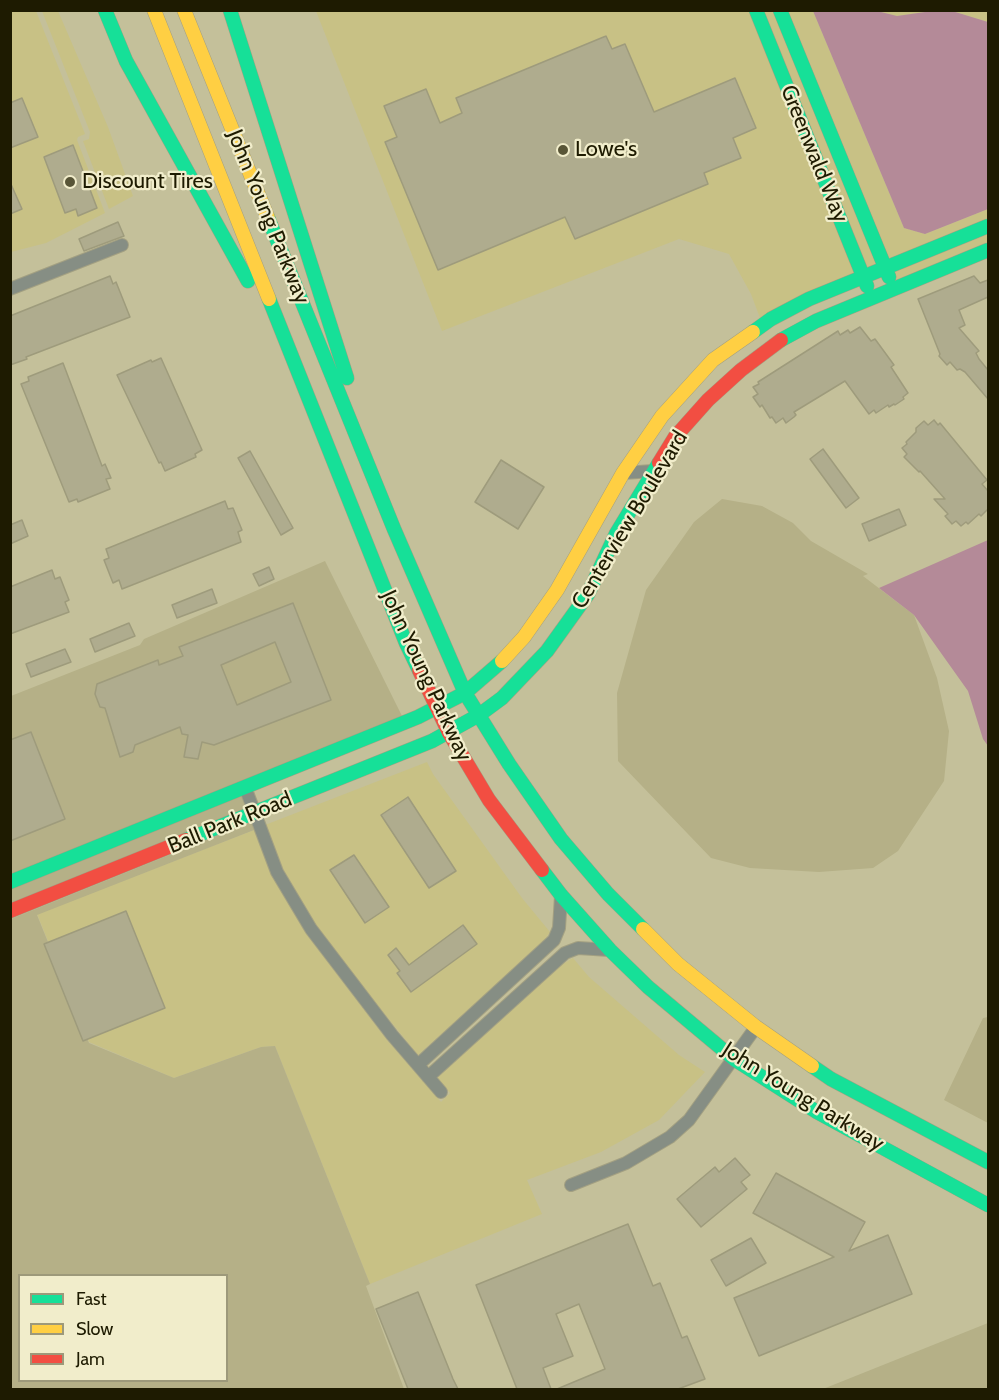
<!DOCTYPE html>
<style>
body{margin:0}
#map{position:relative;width:999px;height:1400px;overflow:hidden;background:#c4c09a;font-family:Cabin,sans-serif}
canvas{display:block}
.frame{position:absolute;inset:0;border:12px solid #1e1b01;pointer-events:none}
.legend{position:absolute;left:18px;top:1274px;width:210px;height:108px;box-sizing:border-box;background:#f1edcb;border:2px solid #9d997a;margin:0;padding:8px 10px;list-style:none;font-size:18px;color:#1e1b01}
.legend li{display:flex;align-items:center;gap:12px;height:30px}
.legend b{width:30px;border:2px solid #9d997a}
</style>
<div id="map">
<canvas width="999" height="1400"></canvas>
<div class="frame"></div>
<ul class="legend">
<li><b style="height:8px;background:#16e098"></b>Fast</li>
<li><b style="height:8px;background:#ffcf43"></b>Slow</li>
<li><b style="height:8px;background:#f24e42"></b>Jam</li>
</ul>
</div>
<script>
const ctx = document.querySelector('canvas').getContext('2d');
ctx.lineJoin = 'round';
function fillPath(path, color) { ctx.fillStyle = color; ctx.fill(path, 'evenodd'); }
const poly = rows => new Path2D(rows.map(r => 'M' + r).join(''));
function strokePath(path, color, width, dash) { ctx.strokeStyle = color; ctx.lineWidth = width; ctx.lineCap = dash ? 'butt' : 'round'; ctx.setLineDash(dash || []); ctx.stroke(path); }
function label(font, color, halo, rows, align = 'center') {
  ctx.font = font + ' Cabin,sans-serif'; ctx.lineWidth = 4.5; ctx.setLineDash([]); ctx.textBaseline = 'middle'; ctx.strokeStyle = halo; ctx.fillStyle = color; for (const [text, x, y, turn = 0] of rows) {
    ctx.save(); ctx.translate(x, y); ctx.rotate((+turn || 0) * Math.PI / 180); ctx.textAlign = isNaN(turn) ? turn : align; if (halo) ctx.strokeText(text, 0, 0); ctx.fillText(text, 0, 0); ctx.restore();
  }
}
fillPath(poly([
 [11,11,36,11,85,134,78,137,77,140,105,213,46,243,11,252],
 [42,11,58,11,108,127,133,196,109,209,83,141,89,139,90,132],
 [316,11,749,11,855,273,760,318,751,294,729,254,679,239,442,331],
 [762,11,773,11,876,264,867,268],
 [787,11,813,11,904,228,925,234,988,209,988,218,888,259],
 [877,11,932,11,897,16],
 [952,11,988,11,988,22],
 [988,234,988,242,897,280,893,272],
 [427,762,433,774,522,898,550,932,542,944,418,1055,344,964,316,926,283,869,265,825],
 [254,830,272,875,306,933,387,1040,441,1102,450,1093,437,1078,561,965,573,958,589,977,679,1055,705,1072,659,1120,601,1152,527,1180,542,1214,370,1284,275,1046,261,1047,174,1078,89,1042,37,914]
]), '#c8c185');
fillPath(poly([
 [722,499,762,506,793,523,811,541,868,574,863,576,914,615,937,678,949,731,944,781,898,851,873,868,819,872,750,868,711,858,618,761,617,693,646,590,694,522],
 [325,561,402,716,11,874,11,696,140,645,144,639],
 [241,796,246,809,11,904,11,889],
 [251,822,254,830,37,915,89,1043,174,1078,261,1047,275,1046,370,1284,366,1286,404,1389,11,1390,11,919],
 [20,1276,226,1276,226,1380,20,1380],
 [988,1017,988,1123,944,1100,983,1018],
 [988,1323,988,1389,823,1389]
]), '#b5b087');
fillPath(poly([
 [813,11,877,11,897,16,932,11,952,11,988,22,988,209,925,234,904,228],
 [988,540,988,746,983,739,968,691,914,615,879,588]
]), '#b48a98');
const building = poly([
 [606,36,612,49,625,44,654,112,735,78,756,128,733,138,741,158,704,173,708,184,575,239,565,217,438,270,385,142,397,137,384,106,426,89,440,123,462,113,456,98,606,36],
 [22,98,38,137,10,148,10,103,22,98],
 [73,145,97,208,78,216,76,209,65,213,44,157,73,145],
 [10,182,22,209,10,214,10,182],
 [118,222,124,236,84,251,79,239,118,222],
 [110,276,113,284,116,282,130,317,26,357,27,359,10,365,10,316,110,276],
 [974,276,980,283,988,280,988,297,959,310,965,325,959,328,979,351,976,353,979,359,988,370,988,399,965,372,960,369,957,370,950,362,947,365,939,356,940,354,918,299,974,276],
 [860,327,871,341,875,339,894,365,891,367,908,393,903,397,904,399,895,405,894,404,889,407,888,405,876,413,874,410,869,414,845,381,794,412,796,415,794,417,786,423,783,418,776,423,772,417,770,418,762,405,760,407,753,397,758,394,753,387,759,384,758,382,838,331,840,335,848,330,850,333,860,327],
 [161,358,202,450,195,454,196,457,165,471,161,462,159,463,117,375,151,360,152,362,161,358],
 [63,363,102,466,105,464,111,478,106,479,110,489,78,502,77,499,69,502,21,384,29,381,28,377,63,363],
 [934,420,938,425,940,423,987,480,982,484,988,491,988,509,981,516,979,514,968,524,966,522,961,526,956,521,952,524,945,516,948,514,934,499,945,499,920,471,919,472,904,457,907,454,902,448,907,444,906,442,916,432,916,428,924,421,928,425,934,420],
 [823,449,859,498,846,508,810,459,823,449],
 [250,451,293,528,281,535,238,458,250,451],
 [501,460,544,487,518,529,475,502,501,460],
 [225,501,228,509,233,508,242,530,238,532,241,542,122,589,119,580,113,583,104,560,109,558,106,549,225,501],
 [899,509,906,525,869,541,862,524,899,509],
 [22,520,28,536,10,544,10,525,22,520],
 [269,567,274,579,259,586,253,574,269,567],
 [52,570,55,579,60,577,69,600,65,602,69,612,10,634,10,587,52,570],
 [212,589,217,603,177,618,172,605,212,589],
 [293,603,331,700,214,745,202,742,198,759,184,757,188,735,182,734,180,727,135,745,133,752,120,757,105,708,100,707,95,694,97,684,158,660,159,665,183,656,179,647,293,603],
 [275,642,291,682,237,705,221,665,275,642],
 [129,623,135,636,95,652,90,639,129,623],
 [65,649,71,662,31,677,26,664,65,649],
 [31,732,65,819,10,841,10,740,31,732],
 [408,797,456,871,429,888,381,815,408,797],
 [354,855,389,907,365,923,330,870,354,855],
 [126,911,165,1008,83,1041,44,944,126,911],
 [463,925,477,944,411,992,397,973,400,971,388,955,396,948,409,965,463,925],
 [735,1158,750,1175,741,1182,747,1189,701,1227,677,1199,715,1167,719,1172,735,1158],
 [776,1173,865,1222,849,1251,888,1235,912,1294,759,1356,734,1298,834,1257,753,1213,776,1173],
 [628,1224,653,1286,660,1283,682,1338,687,1336,705,1379,678,1389,557,1389,605,1369,579,1304,556,1314,573,1356,543,1368,551,1389,517,1389,476,1285,628,1224],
 [751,1238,766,1263,726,1286,711,1260,751,1238],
 [418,1292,453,1379,458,1389,408,1389,376,1309,418,1292]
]);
fillPath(building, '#afac8e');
strokePath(building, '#9e9b7c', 1.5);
const street = poly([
 [10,289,122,245],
 [623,473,653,471],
 [245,787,277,872,311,929,392,1035,441,1092],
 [418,1065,554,940,559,928,561,896],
 [428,1077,565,953,578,948,609,950],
 [571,1185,626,1163,670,1137,689,1120,756,1027]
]);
const fast = poly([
 [105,10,126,61,248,281],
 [230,10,347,378],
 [756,10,867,286],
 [780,10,889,277],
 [268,218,394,529,465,693,509,764,561,839,608,894,643,929],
 [269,299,406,643,419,670],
 [753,332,771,319,809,299,988,226],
 [781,340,816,321,988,250],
 [186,840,432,741,479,715,502,698,547,651,588,594,616,534,659,463],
 [542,870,561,895,610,950,648,987,734,1059,817,1112,988,1205],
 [10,882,418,717,465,693,502,661],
 [812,1066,831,1079,988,1162]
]);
const slow = poly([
 [154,10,269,299],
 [184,10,268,218],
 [502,661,524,637,557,590,623,473,662,416,713,360,753,332],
 [643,929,678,964,756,1027,812,1066]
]);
const jam = poly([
 [659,463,675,437,708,400,741,370,781,340],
 [419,670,449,733,489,800,542,870],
 [10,911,186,840]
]);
strokePath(street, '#a3a082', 14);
strokePath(fast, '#a3a082', 15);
strokePath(slow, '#a3a082', 15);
strokePath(jam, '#a3a082', 15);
strokePath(street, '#868e84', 12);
strokePath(fast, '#16e098', 14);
strokePath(slow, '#ffcf43', 14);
strokePath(jam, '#f24e42', 14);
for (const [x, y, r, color] of [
 [563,150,6,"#585537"],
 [70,182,6,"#585537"]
]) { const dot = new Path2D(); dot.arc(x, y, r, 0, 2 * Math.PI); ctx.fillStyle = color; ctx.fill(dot); strokePath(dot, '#f1edcb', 2); }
label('22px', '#1e1b01', '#f1edcb', [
 ["Lowe's",575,150],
 ["Discount Tires",82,182]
], 'left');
label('22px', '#1e1b01', '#f1edcb', [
 ["Greenwald Way",814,154,68],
 ["John Young Parkway",268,217,68],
 ["Centerview Boulevard",630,520,-59],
 ["John Young Parkway",426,676,65],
 ["Ball Park Road",230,823,-22],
 ["John Young Parkway",803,1097,32]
]);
</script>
